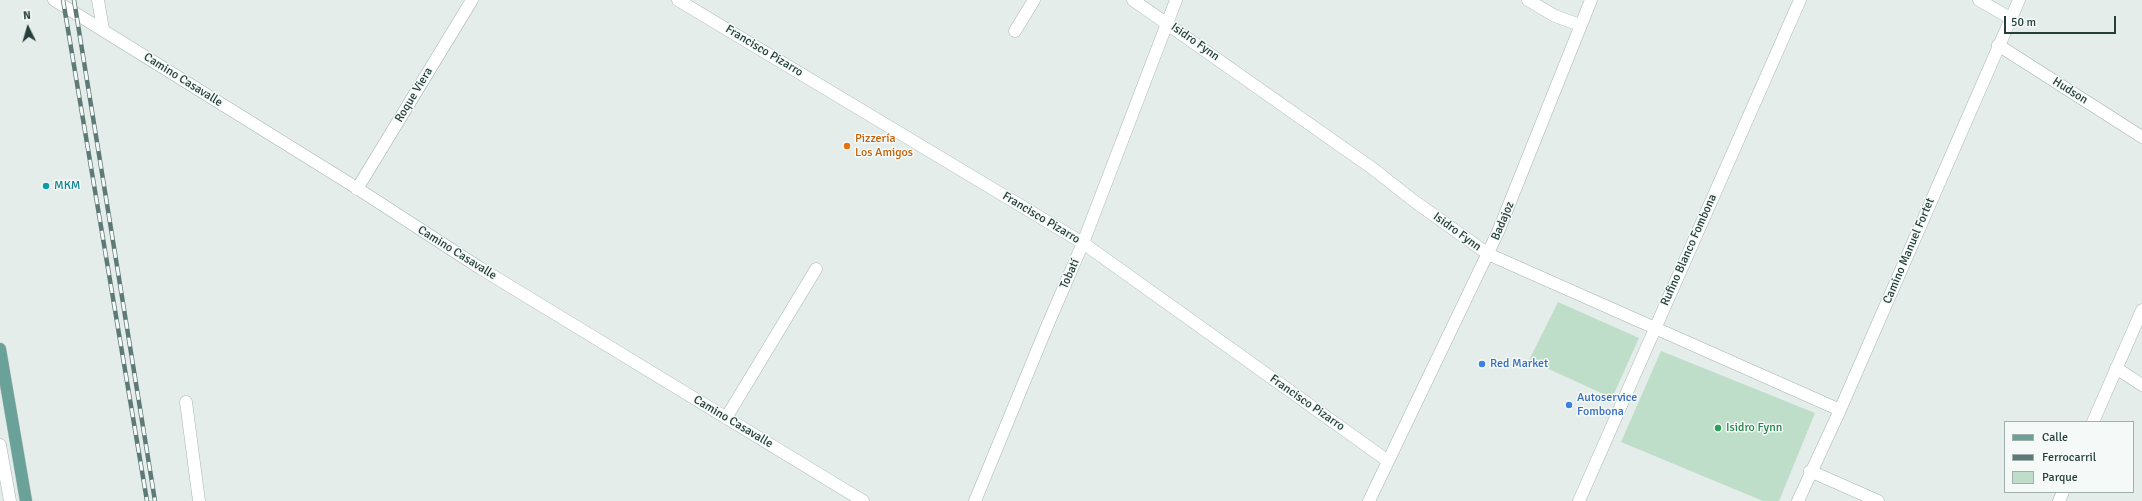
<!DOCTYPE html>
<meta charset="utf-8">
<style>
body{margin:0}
#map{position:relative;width:2142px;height:501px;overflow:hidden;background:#e4edea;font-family:Signika,sans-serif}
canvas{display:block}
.legend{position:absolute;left:2004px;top:421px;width:130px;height:72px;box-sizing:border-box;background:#f5faf8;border:1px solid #a1afac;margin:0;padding:5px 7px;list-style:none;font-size:12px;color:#243f3a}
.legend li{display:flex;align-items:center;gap:8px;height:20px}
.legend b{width:20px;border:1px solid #a1afac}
.north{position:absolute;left:8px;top:8px;width:40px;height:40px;-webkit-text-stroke:3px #f5faf8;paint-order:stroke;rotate:355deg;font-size:11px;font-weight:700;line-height:16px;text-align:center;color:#243f3a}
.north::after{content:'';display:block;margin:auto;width:14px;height:18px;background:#243f3a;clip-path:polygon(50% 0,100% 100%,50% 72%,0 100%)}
.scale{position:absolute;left:2004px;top:16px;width:112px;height:18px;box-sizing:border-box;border:2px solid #243f3a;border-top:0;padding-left:5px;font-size:12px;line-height:14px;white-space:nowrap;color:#243f3a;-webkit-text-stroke:3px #f5faf8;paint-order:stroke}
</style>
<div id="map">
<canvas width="2142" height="501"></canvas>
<ul class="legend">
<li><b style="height:5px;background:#6aa199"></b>Calle</li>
<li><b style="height:5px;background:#5e7a76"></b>Ferrocarril</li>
<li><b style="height:11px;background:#bedeca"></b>Parque</li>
</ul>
<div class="north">N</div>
<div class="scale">50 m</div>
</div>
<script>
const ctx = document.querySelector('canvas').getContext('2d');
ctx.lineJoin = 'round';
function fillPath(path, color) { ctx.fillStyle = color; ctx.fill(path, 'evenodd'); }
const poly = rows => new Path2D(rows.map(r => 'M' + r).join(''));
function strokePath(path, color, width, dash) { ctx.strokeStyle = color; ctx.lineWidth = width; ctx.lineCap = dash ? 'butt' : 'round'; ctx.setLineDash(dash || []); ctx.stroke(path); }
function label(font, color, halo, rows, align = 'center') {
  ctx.font = font + ' Signika,sans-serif'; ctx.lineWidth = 3; ctx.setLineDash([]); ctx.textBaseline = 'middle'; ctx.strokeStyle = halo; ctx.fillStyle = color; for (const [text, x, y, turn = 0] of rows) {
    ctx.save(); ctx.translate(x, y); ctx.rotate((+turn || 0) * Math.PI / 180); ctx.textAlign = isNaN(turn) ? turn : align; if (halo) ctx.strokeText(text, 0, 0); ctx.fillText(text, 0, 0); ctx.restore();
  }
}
fillPath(poly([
 [1558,302,1639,338,1612,398,1529,360],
 [1661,351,1815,413,1779,501,1763,501,1621,442]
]), '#bedeca');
const minor = poly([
 [54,0,352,185,480,268,863,501],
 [98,0,103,29],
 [678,0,1083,243,1388,461],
 [1133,0,1372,168,1414,201,1488,254,1840,410],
 [1528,0,1555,16,1580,25],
 [1979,0,2010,18],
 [1015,31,1034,0],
 [1998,45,2142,137],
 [357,189,472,0],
 [2116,368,2142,385],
 [186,402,199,501],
 [726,418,816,269],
 [2093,422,2142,310],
 [0,445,10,501],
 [1810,471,1878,501],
 [975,501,1048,324,1083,243,1176,0],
 [1369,501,1498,232,1591,0],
 [1579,501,1800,0],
 [1798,501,1840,410,2019,0],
 [2059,501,2063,492]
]);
const major = poly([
 [0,349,26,501]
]);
strokePath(minor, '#a7b5b2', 13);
strokePath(major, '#c2c9c8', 13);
strokePath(minor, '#fff', 12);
strokePath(major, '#6aa199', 12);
const rail = poly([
 [63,0,147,501],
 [74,0,155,501]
]);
strokePath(rail, '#5e7a76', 4.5);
strokePath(rail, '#f5faf8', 3, [9]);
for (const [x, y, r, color] of [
 [847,146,4,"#e8710a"],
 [46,186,4,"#0f9aa8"],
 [1482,364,4,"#3f7fe0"],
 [1569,405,4,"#3f7fe0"],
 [1718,428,4,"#2e9e5b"]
]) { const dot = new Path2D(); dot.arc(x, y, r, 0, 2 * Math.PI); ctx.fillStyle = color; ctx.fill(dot); strokePath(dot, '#f5faf8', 1.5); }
label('12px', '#243f3a', '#f5faf8', [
 ["Isidro Fynn",1195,42,35],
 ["Francisco Pizarro",764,51,31],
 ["Camino Casavalle",183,80,32],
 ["Hudson",2070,91,32],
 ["Roque Viera",414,95,-59],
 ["Francisco Pizarro",1041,218,31],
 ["Badajoz",1503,221,-67],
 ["Isidro Fynn",1457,232,36],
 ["Rufino Blanco Fombona",1689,250,-66],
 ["Camino Manuel Fortet",1909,251,-67],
 ["Camino Casavalle",457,253,32],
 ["Tobatí",1070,274,-66],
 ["Francisco Pizarro",1307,403,35],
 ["Camino Casavalle",733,422,31]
]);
label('12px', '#c56008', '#f5faf8', [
 ["Pizzería",855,139],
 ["Los Amigos",855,153]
], 'left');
label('12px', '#0d838f', '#f5faf8', [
 ["MKM",54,186]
], 'left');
label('12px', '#366cbe', '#f5faf8', [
 ["Red Market",1490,364],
 ["Autoservice",1577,398],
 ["Fombona",1577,412]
], 'left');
label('12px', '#27864d', '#f5faf8', [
 ["Isidro Fynn",1726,428]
], 'left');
</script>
